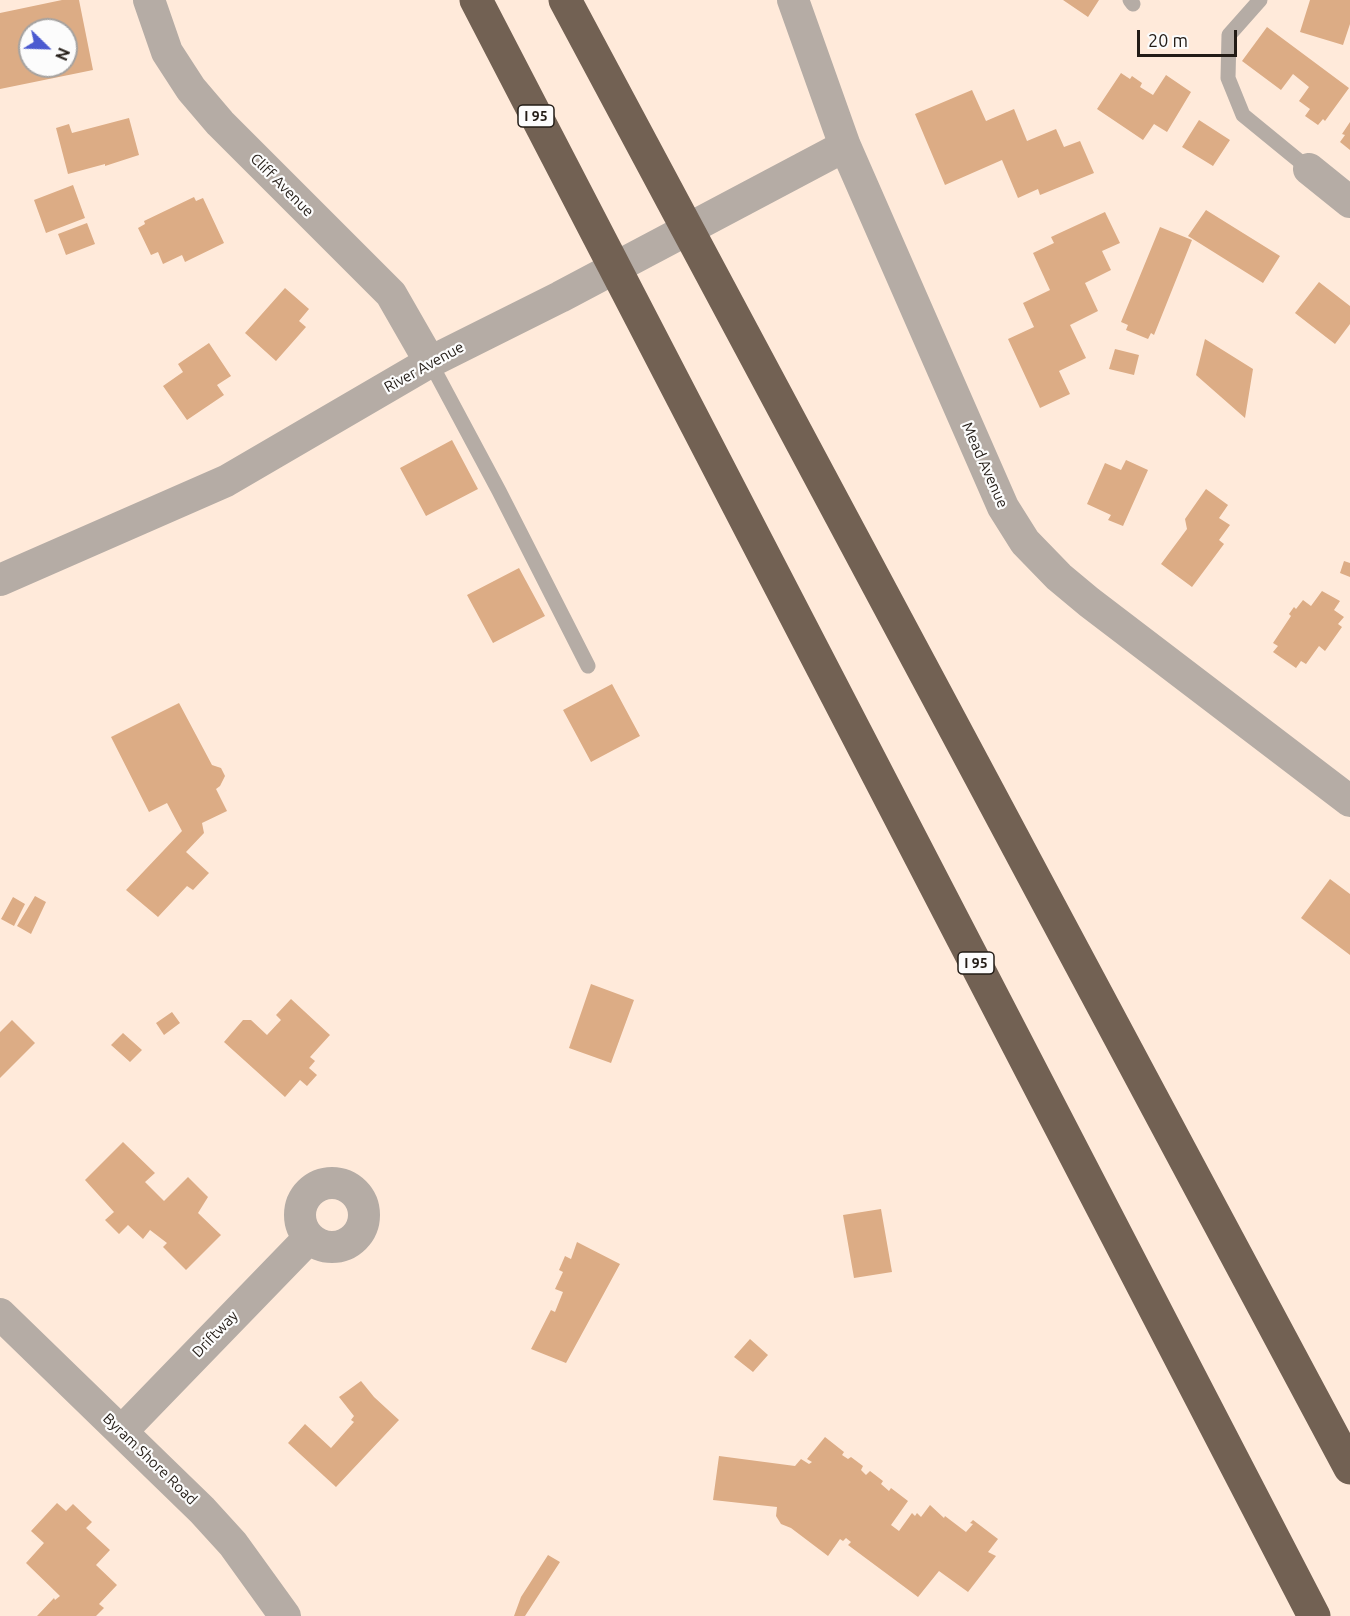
<!DOCTYPE html>
<style>
body{margin:0}
#map{position:relative;width:1350px;height:1616px;overflow:hidden;background:#ffeada;font-family:Ubuntu,sans-serif}
canvas{display:block}
.north{position:absolute;left:18px;top:18px;width:60px;height:60px;box-sizing:border-box;background:#fcfcfc;border:2px solid #a5a2a0;border-radius:50%;rotate:113deg;font-size:16px;font-weight:700;line-height:24px;text-align:center;color:#231c16}
.north::after{content:'';display:block;margin:auto;width:21px;height:27px;background:#4b5ad0;clip-path:polygon(50% 0,100% 100%,50% 72%,0 100%)}
.scale{position:absolute;left:1137px;top:30px;width:100px;height:27px;box-sizing:border-box;border:3px solid #231c16;border-top:0;padding-left:8px;font-size:18px;line-height:21px;white-space:nowrap;color:#231c16;-webkit-text-stroke:4px #fcfcfc;paint-order:stroke}
</style>
<div id="map">
<canvas width="1350" height="1616"></canvas>
<div class="north">N</div>
<div class="scale">20 m</div>
</div>
<script>
const ctx = document.querySelector('canvas').getContext('2d');
ctx.lineJoin = 'round';
function fillPath(path, color) { ctx.fillStyle = color; ctx.fill(path, 'evenodd'); }
const poly = rows => new Path2D(rows.map(r => 'M' + r).join(''));
function strokePath(path, color, width, dash) { ctx.strokeStyle = color; ctx.lineWidth = width; ctx.lineCap = dash ? 'butt' : 'round'; ctx.setLineDash(dash || []); ctx.stroke(path); }
function label(font, color, halo, rows, align = 'center') {
  ctx.font = font + ' Ubuntu,sans-serif'; ctx.lineWidth = 4.5; ctx.setLineDash([]); ctx.textBaseline = 'middle'; ctx.strokeStyle = halo; ctx.fillStyle = color; for (const [text, x, y, turn = 0] of rows) {
    ctx.save(); ctx.translate(x, y); ctx.rotate((+turn || 0) * Math.PI / 180); ctx.textAlign = isNaN(turn) ? turn : align; if (halo) ctx.strokeText(text, 0, 0); ctx.fillText(text, 0, 0); ctx.restore();
  }
}
fillPath(poly([
 [62,0,79,0,93,70,0,89,0,13],
 [30,30,66,30,66,66,30,66],
 [1063,0,1099,0,1088,17],
 [1310,0,1350,0,1350,24,1343,45,1300,32],
 [1267,27,1349,88,1325,121,1323,119,1318,125,1305,116,1310,109,1299,101,1309,87,1293,74,1281,90,1242,61],
 [1121,73,1130,79,1132,76,1142,83,1140,87,1153,95,1166,75,1191,92,1167,132,1154,124,1143,140,1097,109],
 [972,90,986,121,1014,109,1027,141,1056,129,1064,147,1080,141,1094,173,1040,195,1038,189,1018,198,1002,160,945,185,915,114],
 [129,118,139,155,105,166,105,164,68,174,56,128,69,124,72,133],
 [1199,120,1230,140,1213,166,1182,147],
 [1350,122,1350,150,1340,142,1345,135,1342,134],
 [73,185,85,218,46,233,34,200],
 [194,197,196,201,203,198,224,243,185,262,182,255,163,264,158,252,151,255,138,228,145,224,144,221],
 [1206,210,1280,256,1263,283,1188,236],
 [1105,212,1120,243,1102,251,1111,270,1085,283,1098,311,1070,325,1086,358,1059,371,1070,394,1040,408,1008,339,1034,327,1023,303,1050,290,1033,253,1054,243,1051,237],
 [87,223,95,244,66,255,58,234],
 [1160,227,1192,240,1154,335,1151,333,1148,339,1126,330,1128,325,1121,322],
 [1319,282,1350,306,1350,324,1335,344,1295,313],
 [285,288,309,309,299,321,306,327,276,361,245,333],
 [1205,339,1253,369,1245,418,1196,375],
 [209,343,231,376,217,385,224,395,187,420,163,386,183,372,178,364],
 [1115,349,1139,355,1134,375,1109,369],
 [452,440,478,489,426,516,400,468],
 [1126,460,1148,470,1123,526,1108,520,1111,515,1087,504,1105,463,1121,470],
 [1206,489,1228,505,1219,518,1230,525,1219,540,1224,544,1192,587,1161,564,1187,529,1185,519],
 [1344,561,1350,563,1350,577,1340,573],
 [519,568,545,616,493,643,467,595],
 [1322,591,1340,601,1334,610,1344,617,1338,624,1342,627,1325,651,1319,646,1306,664,1301,661,1296,668,1273,652,1278,646,1273,643,1291,616,1289,614,1294,607,1296,609,1303,600,1311,606],
 [612,684,640,736,591,762,563,710],
 [179,703,212,765,221,768,225,776,220,786,216,789,227,811,202,823,204,833,186,852,209,873,193,890,187,886,158,917,126,890,182,831,167,803,149,812,111,737],
 [1330,879,1350,894,1350,955,1301,918],
 [35,896,46,902,31,934,17,926],
 [13,897,25,904,14,926,1,919],
 [591,984,634,1000,611,1063,569,1048],
 [291,999,330,1035,310,1057,315,1061,309,1068,317,1075,307,1086,300,1080,285,1097,224,1042,243,1020,251,1020,267,1035,281,1020,276,1015],
 [172,1012,180,1023,164,1035,156,1023],
 [12,1020,35,1043,0,1078,0,1032],
 [123,1033,142,1050,130,1062,111,1045],
 [123,1142,155,1173,145,1182,164,1201,188,1177,208,1197,198,1213,221,1235,186,1270,163,1247,167,1243,150,1230,143,1239,128,1225,119,1234,105,1220,114,1212,85,1180],
 [881,1209,892,1272,854,1278,843,1215],
 [577,1242,620,1264,566,1363,531,1349,551,1310,555,1312,563,1292,555,1289,563,1272,559,1270,565,1256,571,1259],
 [750,1339,768,1355,753,1372,734,1357],
 [361,1381,374,1397,399,1420,336,1487,288,1443,305,1424,331,1448,354,1422,351,1420,354,1416,339,1397],
 [825,1437,844,1452,842,1455,848,1459,851,1457,863,1466,861,1470,866,1475,870,1471,883,1481,881,1484,889,1491,891,1488,908,1501,891,1525,899,1531,912,1513,915,1516,917,1513,921,1517,930,1505,944,1518,945,1516,966,1532,973,1524,970,1523,973,1520,998,1539,988,1552,996,1556,968,1592,939,1571,918,1597,848,1545,851,1542,846,1538,843,1541,840,1539,828,1556,791,1528,781,1524,776,1516,777,1507,713,1500,719,1456,795,1466,801,1459,809,1464,812,1462,807,1459],
 [57,1503,66,1511,73,1504,92,1522,86,1528,110,1550,96,1565,117,1585,99,1604,104,1608,96,1616,37,1616,54,1598,55,1600,60,1596,26,1563,44,1543,31,1531],
 [548,1555,560,1562,525,1616,514,1616,521,1597]
]), '#dcac85');
strokePath(poly([
 [1130,0,1133,4],
 [1260,0,1229,35,1228,78,1243,115,1309,169],
 [430,362,499,491,588,666]
]), '#b5aca5', 15);
strokePath(poly([
 [149,0,167,52,191,89,220,123,391,294,430,362],
 [793,0,845,146,1003,507,1025,542,1059,577,1089,602,1350,801],
 [1309,169,1350,202],
 [0,580,226,481,430,362,560,297,845,146],
 '300 1215a32 32 0 1 1 64 0a32 32 0 1 1-64 0Z',
 [0,1314,202,1510,233,1544,285,1616],
 [122,1431,309,1238]
]), '#b5aca5', 32);
strokePath(poly([
 [476,0,1314,1616],
 [565,0,1350,1468]
]), '#726153', 33);
for (const [x, y, w] of [
 [536,116,36],
 [976,963,36]
]) { const box = new Path2D(); box.roundRect(x - w / 2, y - 11, w, 22, 4.5); ctx.fillStyle = '#fcfcfc'; ctx.fill(box); strokePath(box, '#231c16', 1.5); }
label('bold 14px', '#231c16', null, [
 ["I 95",536,116],
 ["I 95",976,963]
]);
label('15px', '#231c16', '#fcfcfc', [
 ["Cliff Avenue",282,185,45],
 ["River Avenue",424,367,-29],
 ["Mead Avenue",985,465,66],
 ["Driftway",215,1334,-46],
 ["Byram Shore Road",150,1459,44]
]);
</script>
